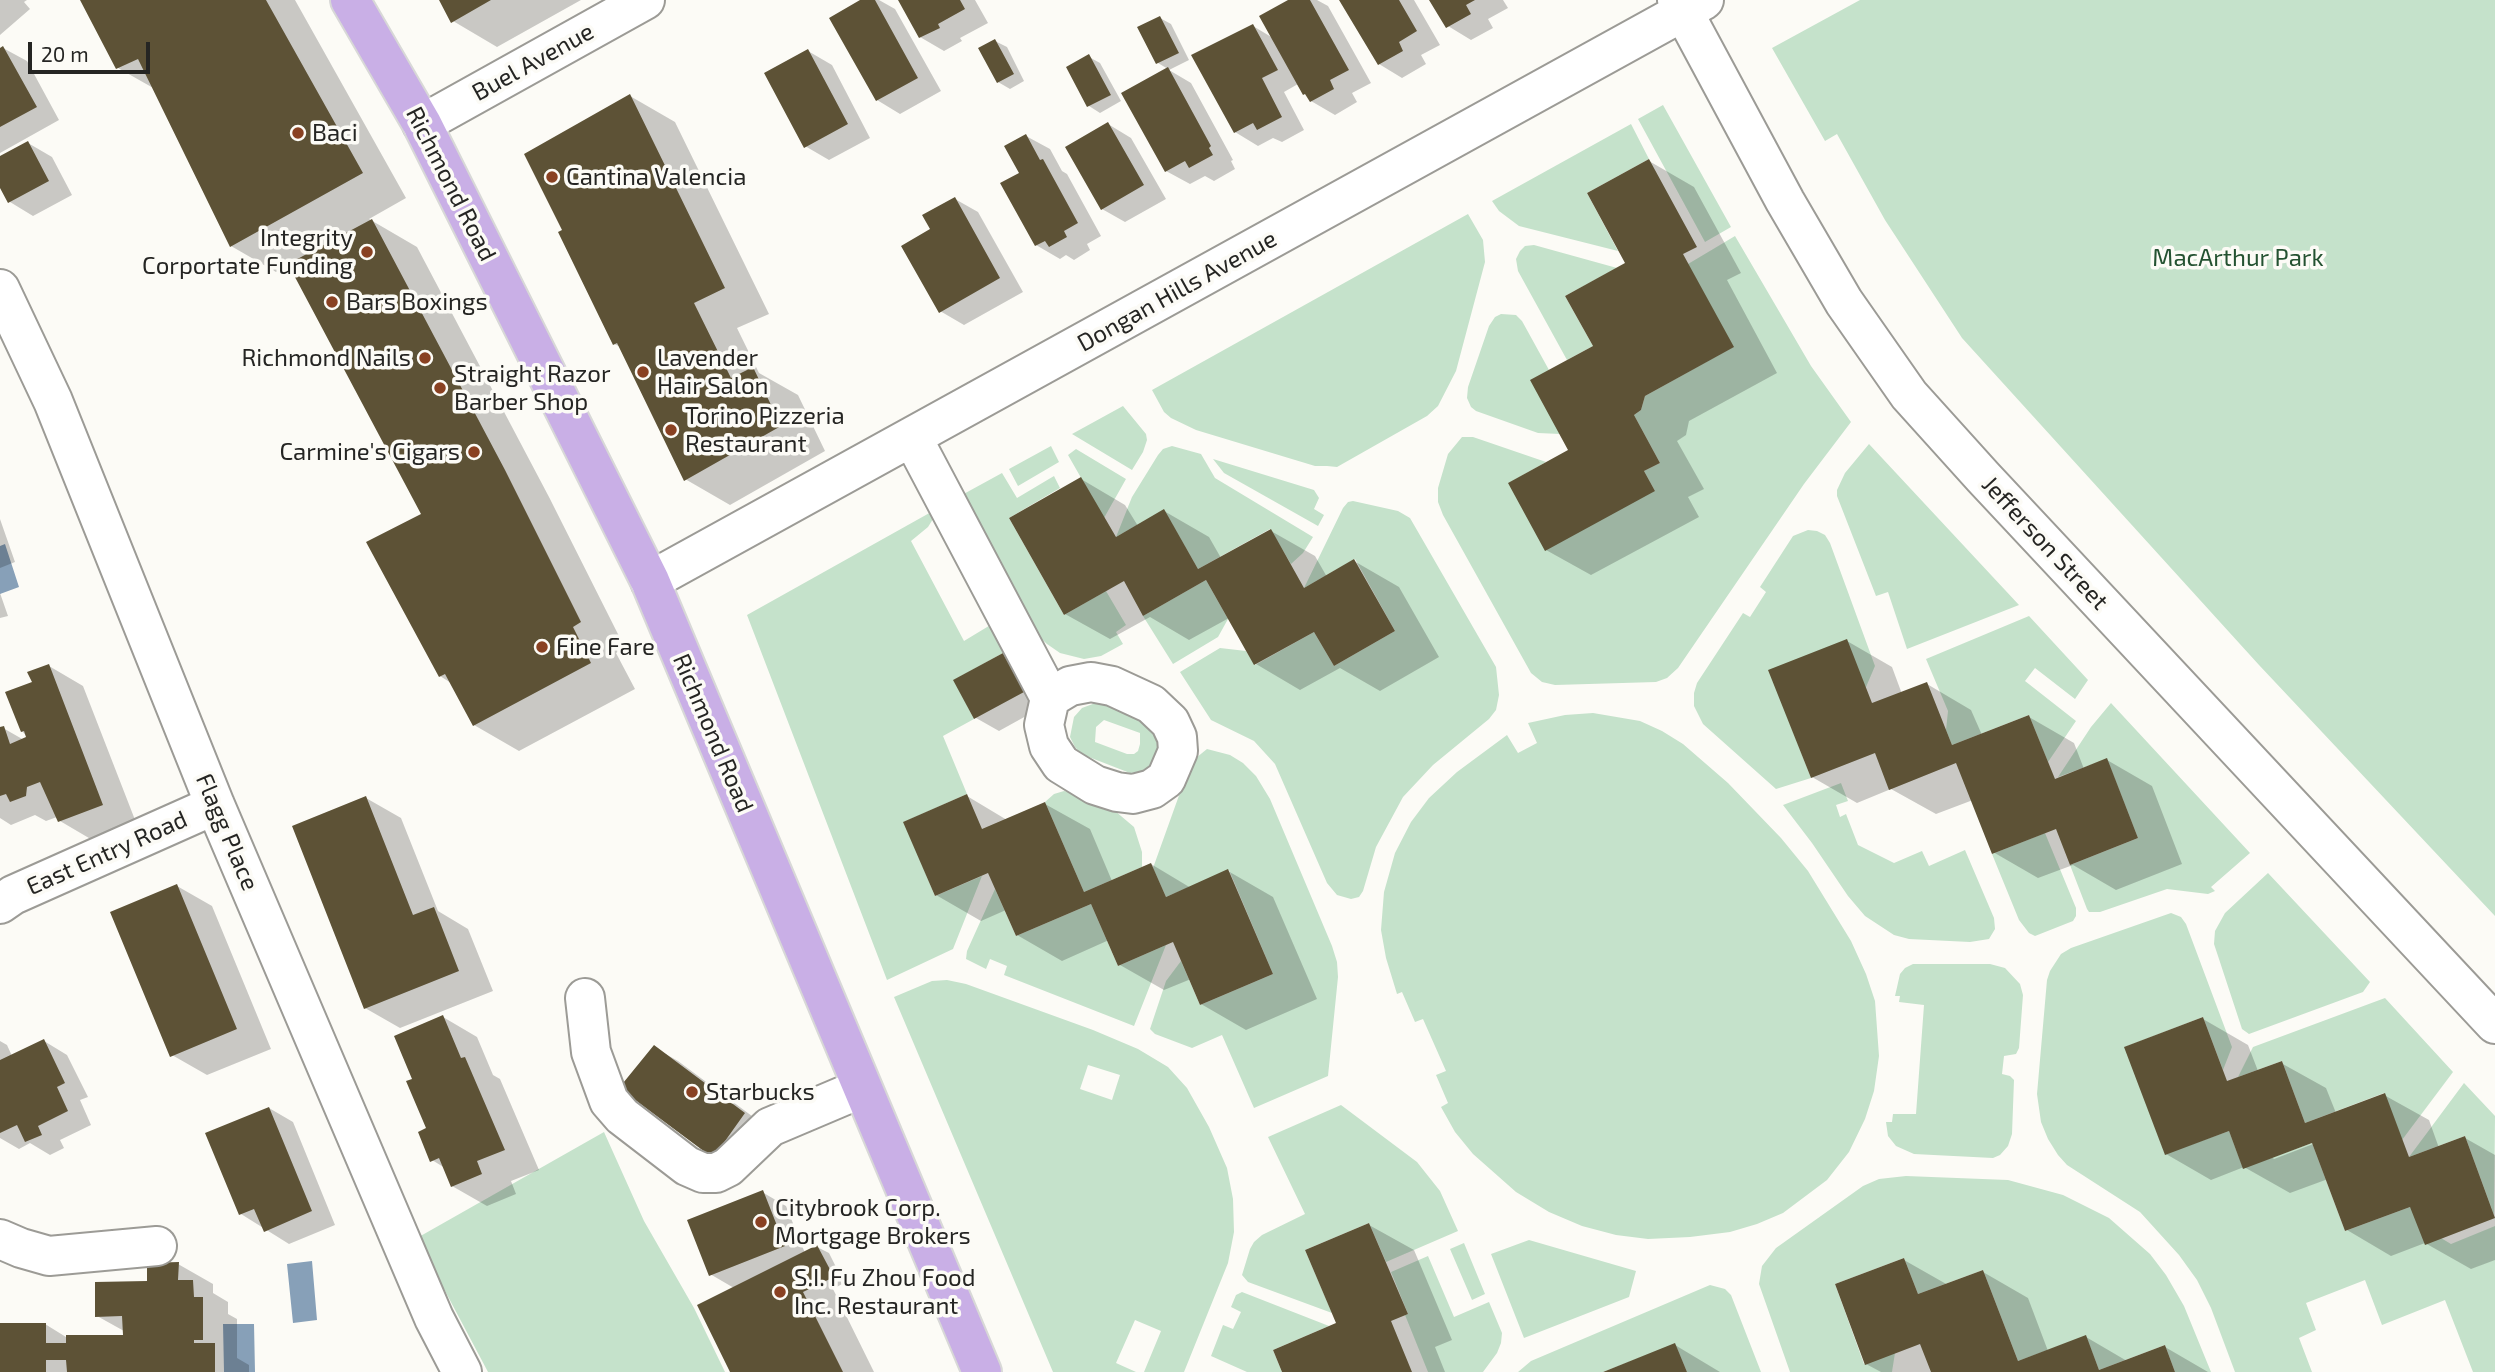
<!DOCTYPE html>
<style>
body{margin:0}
#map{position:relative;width:2495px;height:1372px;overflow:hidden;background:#fcfbf6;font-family:"Exo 2",sans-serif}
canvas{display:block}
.scale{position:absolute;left:28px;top:42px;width:122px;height:32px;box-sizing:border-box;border:4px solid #252523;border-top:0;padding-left:9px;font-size:21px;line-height:24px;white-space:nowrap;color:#252523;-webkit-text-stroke:5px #fcfbf6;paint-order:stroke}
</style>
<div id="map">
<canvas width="2495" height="1372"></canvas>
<div class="scale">20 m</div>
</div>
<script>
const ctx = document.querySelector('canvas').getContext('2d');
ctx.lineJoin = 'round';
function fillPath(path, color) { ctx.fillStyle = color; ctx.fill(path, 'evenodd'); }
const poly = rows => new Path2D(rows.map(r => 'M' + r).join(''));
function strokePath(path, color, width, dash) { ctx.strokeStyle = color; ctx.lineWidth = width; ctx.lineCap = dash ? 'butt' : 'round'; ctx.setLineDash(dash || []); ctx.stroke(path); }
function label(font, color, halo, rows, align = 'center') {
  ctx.font = font + ' "Exo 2",sans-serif'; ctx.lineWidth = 7; ctx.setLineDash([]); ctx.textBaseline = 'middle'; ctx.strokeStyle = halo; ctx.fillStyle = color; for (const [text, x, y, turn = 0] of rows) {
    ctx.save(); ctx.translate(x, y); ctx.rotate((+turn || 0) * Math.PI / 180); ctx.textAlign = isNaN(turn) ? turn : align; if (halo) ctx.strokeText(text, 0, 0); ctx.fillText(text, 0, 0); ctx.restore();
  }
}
fillPath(poly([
 [1860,0,2495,0,2495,916,2259,665,1962,338,1885,220,1837,134,1825,141,1772,48],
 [1663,105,1731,227,1705,242,1638,119],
 [1631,124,1649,159,1587,193,1618,251,1519,226,1499,211,1492,201],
 [1468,214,1483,240,1485,262,1456,371,1438,406,1427,416,1337,467,1327,466,1315,466,1196,430,1171,418,1164,412,1152,390],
 [1735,236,1811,366,1851,422,1804,484,1678,668,1667,678,1656,682,1555,685,1542,682,1531,673,1443,515,1438,502,1438,488,1448,454,1462,437,1473,437,1546,462,1509,483,1655,491,1644,471,1660,463,1634,415,1641,410,1645,396,1733,347,1688,264],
 [1534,245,1617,268,1565,296,1593,346,1567,360,1518,271,1516,259,1520,251,1525,246],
 [1501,314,1516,315,1522,321,1549,370,1560,434,1538,433,1476,411,1471,407,1467,398,1468,387,1489,326,1495,317],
 [1123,406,1146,434,1147,440,1143,452,1132,470,1072,434],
 [1869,444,2019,605,1907,649,1888,592,1876,596,1837,496,1837,490,1845,473],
 [1051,446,1059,462,1018,486,1009,469],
 [1172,446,1201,454,1215,478,1313,537,1303,553,1291,564,1270,529,1198,569,1164,510,1116,537,1132,497,1158,455,1163,449],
 [1076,449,1126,479,1104,518,1068,455],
 [1213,459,1314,490,1319,498,1314,509,1324,515,1318,526,1224,473],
 [1002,473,1017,498,1054,476,1060,488,1009,518,1064,615,1106,591,1126,625,1116,632,1123,644,1101,656,1084,659,1060,653,1047,644,1034,632,960,496],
 [1353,501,1398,511,1410,518,1496,667,1499,695,1496,710,1489,719,1433,765,1403,797,1376,847,1363,891,1359,897,1351,899,1337,895,1327,883,1275,764,1254,741,1211,720,1180,672,1220,648,1246,651,1255,665,1314,632,1334,666,1395,631,1355,559,1304,588,1343,508,1348,502],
 [933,511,933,519,928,527,911,541,964,641,997,621,1026,683,1024,692,1003,653,954,680,974,719,943,736,967,794,904,822,935,896,982,876,953,949,887,980,747,615],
 [1808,530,1817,531,1825,535,1830,543,1875,666,1866,687,1769,670,1811,778,1776,789,1703,724,1694,706,1694,693,1697,683,1743,613,1750,617,1766,592,1760,587,1793,536],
 [1206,580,1228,619,1218,637,1173,664,1143,616],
 [2029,616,2088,680,2075,699,2035,668,2025,681,2076,721,2048,762,2029,715,1952,745,1946,730,1948,711,1926,659],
 [1098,702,1144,717,1163,735,1153,767,1143,772,1130,773,1081,754,1075,747,1070,737,1074,717,1082,708],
 [1104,720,1140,733,1140,744,1138,751,1134,754,1127,754,1095,742,1096,727],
 [2111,703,2250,853,2211,887,2215,891,2208,894,2167,889,2100,912,2089,912,2087,909,2070,865,2138,838,2107,759,2058,777,2091,727],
 [1593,713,1640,721,1662,731,1683,744,1728,783,1781,838,1808,871,1851,941,1866,974,1875,1001,1879,1056,1874,1091,1865,1119,1849,1152,1827,1180,1783,1213,1757,1224,1730,1232,1690,1237,1648,1239,1616,1235,1582,1226,1549,1212,1516,1192,1473,1154,1455,1132,1441,1107,1448,1103,1436,1075,1446,1071,1423,1019,1415,1022,1402,992,1397,994,1386,958,1381,930,1384,892,1395,853,1411,822,1429,798,1457,772,1507,735,1518,753,1537,743,1528,723,1565,715],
 [1207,749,1230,755,1243,763,1256,776,1270,799,1332,946,1337,962,1338,977,1328,1076,1254,1108,1222,1035,1192,1048,1155,1034,1150,1029,1166,981,1181,961,1200,1005,1273,974,1229,870,1166,897,1153,868,1191,762],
 [1841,783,1848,801,1836,805,1840,817,1846,814,1858,845,1894,863,1922,851,1929,866,1965,850,1994,918,1995,929,1989,939,1970,942,1909,939,1894,935,1865,916,1848,896,1812,843,1783,805],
 [1064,791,1081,794,1108,805,1134,827,1142,852,1142,867,1084,892,1045,802,1054,794],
 [2045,833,2076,908,2076,916,2073,921,2035,936,2029,933,2019,920,1992,854],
 [2268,873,2370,982,2363,992,2249,1034,2242,1029,2218,956,2214,944,2215,931,2225,913],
 [995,889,1016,936,1091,904,1118,966,1166,945,1134,1026,1004,975,1007,966,990,959,986,969,966,959,967,951],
 [2171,913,2181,917,2186,924,2232,1047,2223,1070,2203,1017,2125,1047,2165,1154,2229,1131,2243,1168,2312,1143,2345,1231,2410,1207,2441,1238,2451,1244,2495,1226,2495,1372,2473,1372,2445,1300,2382,1325,2365,1280,2306,1303,2316,1330,2299,1338,2312,1372,2235,1372,2211,1308,2197,1280,2179,1255,2140,1212,2067,1165,2058,1155,2048,1139,2041,1122,2037,1094,2047,980,2050,971,2061,954,2071,948],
 [1913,964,1990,964,2005,968,2020,984,2023,995,2019,1048,2016,1054,2004,1056,2002,1074,2010,1076,2014,1080,2012,1134,2008,1146,2000,1155,1993,1158,1914,1154,1896,1146,1888,1136,1886,1122,1892,1122,1893,1114,1916,1114,1924,1005,1899,1002,1900,996,1895,996,1900,974,1905,968],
 [947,980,966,984,1093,1030,1138,1049,1168,1067,1187,1088,1209,1127,1227,1168,1233,1199,1234,1232,1228,1263,1184,1372,1144,1372,1161,1331,1135,1320,1116,1363,1136,1372,1053,1372,894,997,932,981],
 [1088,1065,1120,1075,1112,1100,1080,1089],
 [2385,998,2453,1072,2402,1140,2384,1093,2305,1123,2282,1061,2238,1077,2253,1047],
 [2464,1083,2495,1116,2494,1215,2465,1136,2409,1157],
 [1341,1105,1417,1162,1440,1191,1458,1231,1386,1262,1369,1223,1305,1250,1332,1313,1248,1282,1242,1275,1250,1249,1254,1242,1262,1235,1305,1214,1268,1137],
 [604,1132,644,1221,694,1308,725,1372,488,1372,417,1238],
 [1906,1176,2008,1180,2063,1195,2109,1218,2150,1254,2166,1275,2184,1306,2211,1372,2175,1372,2165,1345,2099,1370,2086,1336,2018,1361,1983,1270,1918,1294,1904,1258,1835,1284,1864,1364,1895,1353,1892,1372,1790,1372,1759,1284,1762,1266,1776,1248,1863,1186,1879,1179],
 [1529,1240,1636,1271,1629,1297,1524,1338,1491,1254],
 [1464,1243,1485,1294,1472,1300,1450,1249],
 [1428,1256,1454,1317,1489,1302,1502,1333,1501,1343,1497,1353,1483,1372,1428,1372,1405,1315,1408,1314,1391,1272],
 [1710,1285,1725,1289,1731,1295,1761,1372,1687,1372,1675,1344,1603,1372,1518,1372,1531,1361],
 [1242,1292,1329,1326,1273,1350,1282,1372,1247,1372,1211,1356,1223,1325,1233,1329,1241,1312,1231,1307,1236,1295]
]), '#c5e2cb');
fillPath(poly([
 [5,544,19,587,0,594,0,546],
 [312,1261,317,1320,293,1323,287,1264],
 [223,1324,254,1324,255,1372,224,1372]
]), '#87a0b8');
fillPath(poly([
 [0,0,27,0,24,2,30,9,0,35],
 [82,0,295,0,406,198,369,219,417,247,549,497,625,648,616,653,635,689,519,751,474,725,451,683,440,676,423,515,290,264,276,272,231,246,155,89,118,68],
 [441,0,581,0,497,47,453,21],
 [864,0,879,0,895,9,941,91,900,114,877,100],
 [900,0,975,0,988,23,960,38,962,41,944,51,920,37],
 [1292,0,1317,0,1328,6,1371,83,1352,93,1357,102,1335,115,1311,101,1298,84,1284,92,1304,130,1282,142,1273,138,1258,146,1235,132,1253,26,1273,38],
 [1342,0,1414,0,1440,45,1421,55,1426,64,1402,78,1379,64],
 [1431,0,1503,0,1508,8,1488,19,1493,28,1471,40,1448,26],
 [1160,18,1171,24,1189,60,1169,70,1191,83,1233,160,1231,161,1235,169,1214,181,1205,176,1190,184,1166,171,1168,69,1158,63,1140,28],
 [995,41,1007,47,1024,81,1010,89,998,82],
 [3,48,27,61,59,120,0,153,0,50],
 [808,51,832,65,870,138,829,160,805,146],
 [1089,57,1100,63,1121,101,1100,113,1089,106],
 [630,96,675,122,769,314,737,328,759,373,798,395,825,451,730,505,685,479,621,347,614,344,564,231],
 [1108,124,1131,138,1166,199,1125,222,1102,209],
 [1026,136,1050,149,1062,171,1067,174,1101,236,1087,244,1090,250,1074,260,1066,255,1060,259,1036,245,1022,174],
 [28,143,52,157,72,195,33,216,10,202,0,184,0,158],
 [1649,161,1694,187,1741,273,1727,280,1777,373,1689,421,1686,435,1677,441,1704,489,1688,497,1699,517,1591,575,1546,550,1595,347,1628,264],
 [955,199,978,212,1023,292,964,325,940,311,933,230],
 [1081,479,1125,505,1138,526,1164,511,1209,537,1221,558,1271,531,1315,556,1327,577,1354,561,1399,587,1439,657,1380,691,1340,668,1300,690,1256,664,1229,618,1189,640,1150,617,1110,639,1065,614],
 [0,519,15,562,0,568],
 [0,593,8,616,0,618],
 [1847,641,1892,667,1902,694,1927,684,1971,710,1982,735,2029,717,2074,743,2084,769,2107,760,2152,786,2182,864,2116,890,2073,865,2038,878,1993,852,1973,800,1936,814,1891,789,1857,803,1812,777],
 [1003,655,1027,669,1046,705,999,731,976,718],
 [49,666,83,686,137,825,94,841,60,821,57,817,46,821,35,815,11,825,0,818,0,729,3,728,24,740,28,738,22,731,34,683],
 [967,796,1007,820,1045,804,1090,829,1112,881,1151,864,1191,888,1228,871,1273,897,1317,999,1246,1030,1201,1004,1191,979,1164,990,1120,965,1109,940,1062,961,1017,935,1006,910,981,921,936,895],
 [366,798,401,818,438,911,468,929,493,991,400,1028,365,1008],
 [177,886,212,906,271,1049,207,1075,172,1055],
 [443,1017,477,1037,493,1075,500,1079,539,1170,511,1181,516,1194,487,1206,452,1186,445,1168,432,1160,428,1129,414,1080],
 [2203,1019,2248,1045,2258,1071,2281,1063,2326,1088,2336,1113,2384,1095,2429,1120,2439,1148,2465,1138,2495,1155,2495,1260,2471,1269,2425,1243,2391,1256,2347,1230,2328,1179,2290,1193,2244,1167,2211,1180,2166,1154],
 [2320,1138,2321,1141,2274,1159,2271,1156],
 [0,1041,7,1045,12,1056,44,1041,67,1055,88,1097,80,1100,91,1125,60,1140,64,1148,50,1155,30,1143,19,1149,0,1138],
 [655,1048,678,1061,768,1128,737,1170,638,1070],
 [269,1108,293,1122,335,1225,289,1244,241,1214],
 [762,1192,786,1206,805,1253,817,1247,829,1253,844,1283,833,1289,874,1372,732,1372,734,1288,710,1274],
 [1369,1225,1414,1250,1452,1340,1435,1347,1445,1372,1284,1372,1338,1324],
 [1904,1260,1948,1285,1983,1272,2028,1298,2048,1351,2086,1337,2127,1361,2165,1347,2208,1372,1881,1372,1866,1364],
 [178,1264,213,1284,213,1293,228,1302,228,1314,237,1319,237,1358,249,1365,249,1372,0,1372,0,1325,45,1324,66,1337,124,1336,124,1331,97,1316],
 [1675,1345,1720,1372,1608,1372]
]), '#0003');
fillPath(poly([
 [80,0,266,0,363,173,230,247,138,59,116,69],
 [439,0,491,0,451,23],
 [860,0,875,0,918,78,876,101,829,18],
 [898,0,960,0,965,9,938,24,940,28,919,38],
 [1288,0,1310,0,1349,70,1330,80,1334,89,1310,102,1305,94,1303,95,1259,16],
 [1339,0,1399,0,1417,31,1399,42,1403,51,1378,65],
 [1429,0,1475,0,1466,5,1471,14,1446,28],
 [1160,16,1179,53,1156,64,1137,27],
 [1253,24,1278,70,1262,78,1282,117,1257,130,1253,123,1234,133,1191,55],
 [995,39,1014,74,997,83,978,48],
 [3,46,37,107,0,127,0,48],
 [808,49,848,124,804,148,764,73],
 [1089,54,1111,95,1087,107,1066,67],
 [1168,67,1211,146,1209,148,1213,155,1189,168,1185,161,1165,172,1121,93],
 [630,94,725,288,694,303,731,378,753,367,781,426,684,481,617,343,613,345,558,232,562,230,524,154],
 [1108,122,1144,185,1101,210,1065,147],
 [1026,134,1040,160,1043,159,1078,223,1064,231,1067,237,1049,247,1045,241,1035,246,1000,183,1019,173,1004,146],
 [28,141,49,181,8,203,0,188,0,156],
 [1649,159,1697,247,1683,254,1734,347,1645,396,1641,410,1634,415,1660,463,1644,471,1655,491,1545,551,1508,483,1568,450,1530,380,1593,346,1565,296,1625,263,1587,193],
 [955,197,1000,278,939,313,901,246,930,229,922,215],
 [372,219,505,470,581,622,573,627,591,663,473,726,445,674,439,677,366,542,421,514,288,264],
 [1081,477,1116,537,1164,509,1198,569,1271,529,1304,588,1354,559,1395,631,1334,666,1314,632,1254,665,1206,580,1143,616,1124,581,1064,615,1009,518],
 [1847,639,1872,703,1927,682,1952,745,2029,715,2055,779,2107,758,2138,838,2070,865,2056,829,1992,854,1956,763,1889,790,1875,753,1811,778,1768,670],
 [1003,653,1024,692,974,719,953,680],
 [49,664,103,805,58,822,40,782,27,787,26,796,10,802,6,794,0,796,0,727,4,726,10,744,26,737,24,731,21,732,5,692,32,682,27,672],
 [967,794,982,829,1045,802,1084,892,1151,863,1166,897,1228,869,1273,974,1200,1005,1173,942,1118,966,1091,904,1016,936,988,873,935,896,903,822],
 [366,796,413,915,434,907,459,971,364,1009,292,826],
 [177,884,237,1029,170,1057,110,912],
 [443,1015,461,1058,465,1057,505,1150,477,1161,482,1174,451,1187,439,1158,430,1162,418,1132,426,1128,406,1081,412,1079,394,1036],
 [2203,1017,2227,1081,2282,1061,2305,1123,2385,1093,2409,1157,2465,1136,2495,1218,2425,1245,2410,1207,2345,1231,2312,1143,2243,1169,2229,1131,2165,1155,2124,1047],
 [44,1039,65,1083,57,1087,68,1111,38,1126,42,1135,25,1142,17,1125,0,1133,0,1060],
 [654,1045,745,1113,713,1158,619,1088],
 [269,1107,312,1211,264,1232,254,1209,239,1215,205,1133],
 [763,1190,785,1246,709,1276,687,1220],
 [1369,1223,1408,1314,1391,1321,1412,1372,1282,1372,1273,1350,1336,1323,1305,1250],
 [817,1245,834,1277,803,1292,843,1372,730,1372,697,1305],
 [1904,1258,1918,1294,1983,1270,2018,1361,2086,1335,2099,1370,2165,1345,2175,1372,1931,1372,1920,1344,1865,1365,1835,1284],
 [179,1262,178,1280,193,1280,194,1297,203,1297,203,1340,194,1340,194,1343,215,1343,215,1372,67,1372,66,1360,46,1360,46,1372,0,1372,0,1323,46,1323,46,1343,66,1343,66,1335,123,1335,122,1316,95,1317,95,1282,147,1281,147,1263],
 [1675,1343,1687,1372,1603,1372]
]), '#5d5236');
const minor = poly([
 [1677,0,1785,201,1844,302,1909,395,1983,477,2495,1024],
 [422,124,645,0],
 [0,289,53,401,215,805,434,1318,462,1372],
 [912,437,1050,698,1044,725,1049,746,1061,764,1095,785,1117,792,1133,794,1152,789,1166,779,1178,751,1177,737,1170,722,1151,704,1112,686,1091,682,1070,686,1050,698],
 [650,581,1704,0],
 [0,904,13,895,215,805],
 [585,998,591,1052,609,1101,622,1116,687,1166,703,1173,716,1173,728,1167,770,1127,862,1088],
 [0,1239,21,1248,49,1256,157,1246]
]);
const major = poly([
 [350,0,422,124,650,581,982,1372]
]);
strokePath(minor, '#9c9b96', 42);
strokePath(major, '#d8d8d7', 42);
strokePath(minor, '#fff', 38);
strokePath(major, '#c9afe6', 38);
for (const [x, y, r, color] of [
 [298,133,7,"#894122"],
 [552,177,7,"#894122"],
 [367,252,7,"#894122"],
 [332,302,7,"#894122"],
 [425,358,7,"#894122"],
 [643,372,7,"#894122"],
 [440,388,7,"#894122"],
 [671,430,7,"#894122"],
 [474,452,7,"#894122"],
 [542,647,7,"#894122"],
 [692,1092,7,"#894122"],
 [761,1222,7,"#894122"],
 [780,1292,7,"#894122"]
]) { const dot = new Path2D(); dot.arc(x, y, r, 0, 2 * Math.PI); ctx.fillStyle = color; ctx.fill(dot); strokePath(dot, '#fcfbf6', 2.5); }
label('24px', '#252523', '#fcfbf6', [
 ["Buel Avenue",533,62,-29],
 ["Richmond Road",451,184,63],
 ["Dongan Hills Avenue",1177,291,-29],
 ["Jefferson Street",2045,543,47],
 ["Richmond Road",713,733,67],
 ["Flagg Place",227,832,67],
 ["East Entry Road",107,853,-24]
]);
label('24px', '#252523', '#fcfbf6', [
 ["Baci",312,133],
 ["Cantina Valencia",566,177],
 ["Integrity",353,238,"right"],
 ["Corportate Funding",353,266,"right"],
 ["Bars Boxings",346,302],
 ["Richmond Nails",411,358,"right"],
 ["Lavender",657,358],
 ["Hair Salon",657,386],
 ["Straight Razor",454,374],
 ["Barber Shop",454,402],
 ["Torino Pizzeria",685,416],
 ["Restaurant",685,444],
 ["Carmine's Cigars",460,452,"right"],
 ["Fine Fare",556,647],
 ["Starbucks",706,1092],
 ["Citybrook Corp.",775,1208],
 ["Mortgage Brokers",775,1236],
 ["S.I. Fu Zhou Food",794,1278],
 ["Inc. Restaurant",794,1306]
], 'left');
label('24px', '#245231', '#fcfbf6', [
 ["MacArthur Park",2238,258]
]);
</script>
